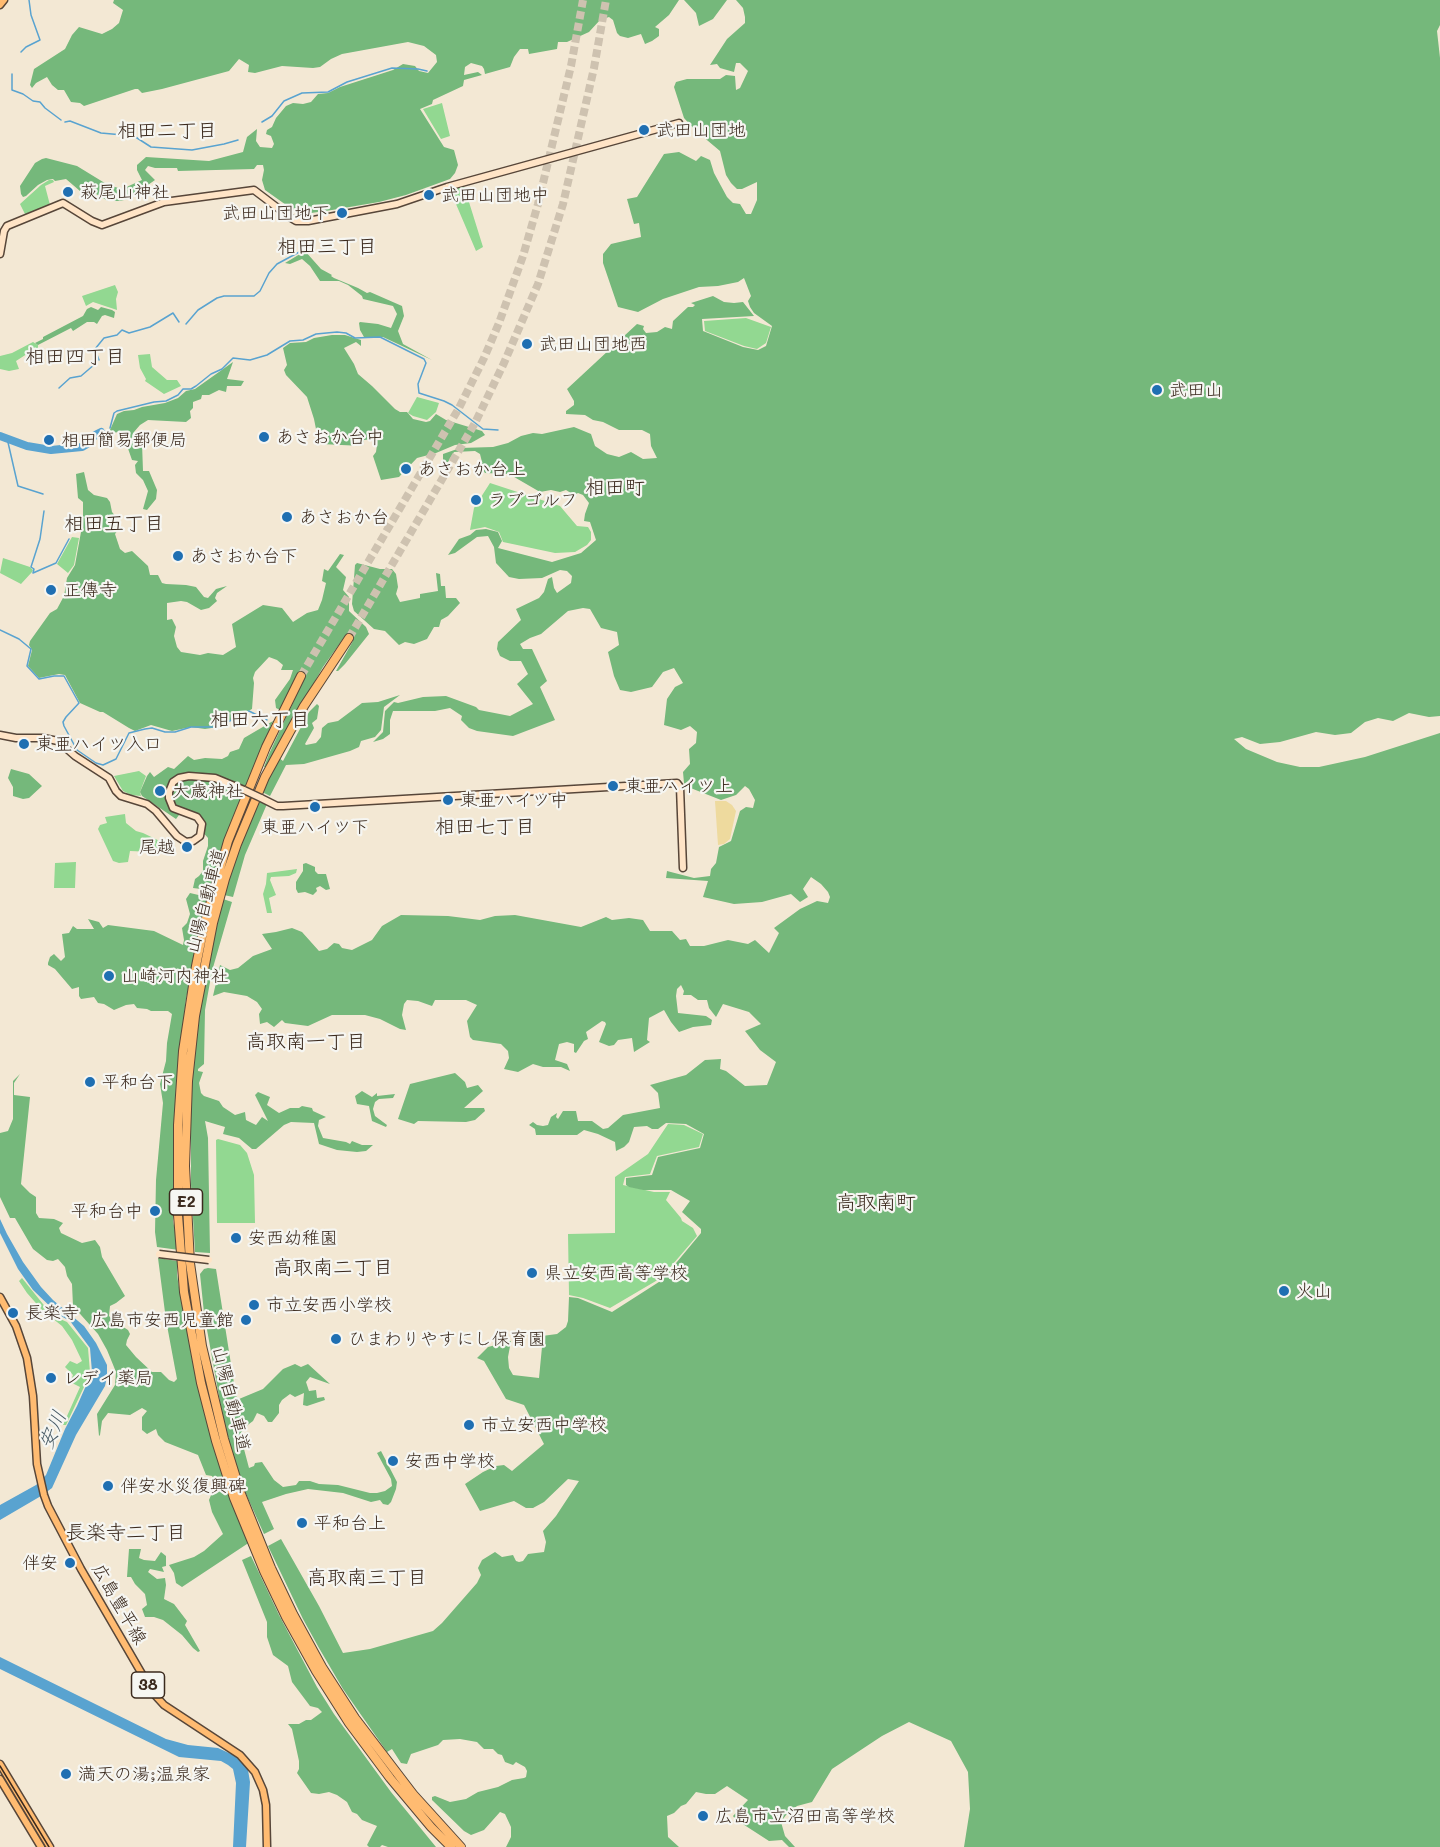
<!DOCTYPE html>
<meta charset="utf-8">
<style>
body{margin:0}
canvas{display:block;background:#f3e8d4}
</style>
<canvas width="1440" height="1847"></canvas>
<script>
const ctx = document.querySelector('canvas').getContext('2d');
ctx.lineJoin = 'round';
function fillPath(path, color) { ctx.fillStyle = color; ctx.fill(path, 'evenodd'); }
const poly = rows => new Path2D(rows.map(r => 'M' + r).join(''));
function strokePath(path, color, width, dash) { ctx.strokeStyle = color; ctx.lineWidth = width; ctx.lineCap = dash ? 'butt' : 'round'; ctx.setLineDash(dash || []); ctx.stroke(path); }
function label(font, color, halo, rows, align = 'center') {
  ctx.font = font + ' Mali,"Klee One",sans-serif'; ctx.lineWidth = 4.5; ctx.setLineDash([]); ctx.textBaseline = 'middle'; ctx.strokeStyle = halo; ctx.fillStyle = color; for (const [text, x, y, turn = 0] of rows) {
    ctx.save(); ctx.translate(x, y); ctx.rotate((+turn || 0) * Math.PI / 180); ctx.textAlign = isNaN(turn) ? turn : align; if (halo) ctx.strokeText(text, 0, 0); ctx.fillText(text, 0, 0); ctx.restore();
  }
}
fillPath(poly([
 [442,103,450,136,441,139,423,109],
 [49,180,53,180,54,182,45,186,50,205,25,214,20,204,41,185],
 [464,186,483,247,476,251,450,190],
 [115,285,118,292,116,299,117,310,93,302,86,306,82,296],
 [746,318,771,327,766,343,757,349,744,346,705,331,704,321],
 [33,342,38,345,38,349,32,354,30,352,16,361,19,369,9,371,0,369,0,356,12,353],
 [150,354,152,367,167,380,177,380,181,386,164,394,145,381,146,379,140,368,138,355],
 [417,397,439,403,436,412,427,420,413,416,408,413],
 [490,483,560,506,577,526,588,527,591,532,591,540,587,545,575,552,555,553,503,542,499,532,485,527,470,530,474,508],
 [72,537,79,538,74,565,68,573,57,564],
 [3,558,30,567,33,570,32,572,21,584,0,573],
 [139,771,146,776,140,792,141,796,131,795,123,791,114,776],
 [125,814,126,823,136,831,143,833,166,844,170,844,153,852,130,851,128,862,119,863,113,861,98,829,100,825,107,823,105,817],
 [76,862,75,888,54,888,55,863],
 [297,869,296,873,289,876,271,877,270,880,276,895,269,898,272,913,267,913,263,894,266,884,267,873],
 [668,1124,684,1125,703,1134,699,1147,657,1156,650,1174,625,1177,623,1185,654,1192,670,1192,666,1200,681,1218,682,1221,693,1228,697,1236,661,1278,610,1308,583,1298,569,1295,568,1234,615,1233,615,1177,648,1154],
 [218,1139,240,1145,247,1153,254,1175,255,1223,217,1223,216,1140],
 [22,1278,47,1309,58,1318,67,1322,88,1348,90,1372,84,1387,66,1425,63,1425,80,1387,70,1382,73,1375,65,1367,70,1361,77,1364,82,1361,72,1340,62,1326,42,1310,27,1293,19,1281]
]), '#92d891');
fillPath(poly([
 [114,0,679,0,669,15,655,27,659,29,659,36,652,41,645,44,641,34,628,38,620,36,617,33,613,20,609,17,600,20,589,32,567,42,558,42,557,49,529,54,528,49,520,49,514,57,510,67,485,74,484,69,482,66,471,63,465,67,464,75,478,72,482,75,464,80,463,86,433,100,432,104,420,109,444,147,454,150,458,165,455,173,450,179,406,195,379,202,332,210,304,214,296,212,265,190,262,180,264,170,263,165,257,165,254,169,178,171,177,168,155,168,148,166,145,170,155,180,128,199,120,201,108,201,86,188,80,191,66,179,55,181,53,179,47,180,38,185,26,196,23,197,21,194,20,186,35,163,42,159,46,158,77,166,108,185,122,189,142,180,137,170,137,165,146,157,209,161,243,152,247,137,257,129,256,141,260,147,272,148,274,144,271,136,266,134,267,130,272,127,276,118,286,106,293,103,303,104,311,102,318,94,328,93,340,87,393,70,403,64,415,66,419,71,428,73,437,62,436,55,424,46,408,42,342,54,331,59,320,67,313,68,282,66,255,73,248,72,249,65,239,59,229,71,162,89,142,93,138,89,135,89,84,106,80,103,71,102,64,90,58,90,52,85,47,77,36,83,32,88,30,85,34,69,65,49,72,35,79,27,102,34,112,29,119,23,123,10,113,3],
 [684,0,727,0,713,19,699,26,696,13],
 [736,0,1440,0,1440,25,1437,31,1440,58,1440,716,1429,717,1409,713,1393,721,1378,718,1365,722,1351,733,1335,735,1316,732,1280,742,1260,744,1242,737,1234,739,1246,749,1277,762,1300,767,1319,767,1365,757,1440,733,1440,1847,964,1847,970,1809,968,1772,951,1741,909,1722,882,1736,832,1769,812,1802,797,1806,786,1815,781,1822,785,1836,795,1847,789,1847,782,1840,769,1841,735,1819,733,1816,748,1800,727,1786,715,1794,706,1794,696,1792,686,1804,681,1806,674,1813,667,1816,668,1837,679,1847,506,1847,511,1837,511,1827,505,1814,500,1812,484,1830,471,1835,464,1831,432,1800,432,1797,435,1796,450,1802,466,1799,478,1792,498,1787,512,1780,524,1778,526,1777,527,1771,525,1767,516,1762,513,1765,505,1762,502,1755,498,1754,493,1749,484,1749,477,1742,460,1739,443,1740,438,1745,411,1754,407,1764,401,1763,392,1749,387,1752,343,1689,319,1648,303,1619,268,1546,281,1539,319,1606,343,1653,370,1649,433,1631,442,1623,477,1583,481,1575,478,1568,482,1560,495,1552,502,1557,513,1555,516,1561,519,1562,523,1561,528,1554,544,1552,546,1542,543,1531,556,1516,579,1481,568,1479,544,1502,533,1508,526,1508,514,1501,480,1511,465,1484,483,1472,496,1466,504,1465,512,1471,544,1444,524,1405,506,1399,484,1361,477,1358,488,1347,511,1341,508,1357,509,1368,513,1375,539,1378,542,1347,540,1341,542,1336,557,1334,566,1327,568,1321,569,1297,578,1298,612,1312,662,1280,701,1233,701,1229,682,1212,690,1201,671,1190,643,1190,629,1187,626,1185,626,1178,652,1175,658,1157,700,1148,704,1134,686,1124,666,1123,658,1129,652,1129,647,1126,634,1127,629,1142,624,1147,616,1151,615,1142,598,1134,584,1130,577,1135,536,1135,535,1129,529,1125,533,1122,537,1125,543,1126,548,1125,551,1117,557,1113,556,1117,558,1119,563,1111,576,1111,578,1121,592,1121,603,1129,608,1128,623,1115,660,1108,658,1093,650,1085,686,1075,705,1060,721,1059,720,1069,726,1071,745,1086,767,1085,776,1062,760,1050,745,1031,761,1024,749,1012,723,1004,716,1017,709,1008,707,1000,698,1000,691,995,683,995,684,991,681,985,677,989,676,996,678,1013,706,1016,712,1020,711,1025,693,1027,679,1032,671,1022,664,1010,649,1018,647,1040,650,1042,634,1052,632,1038,618,1040,614,1045,609,1046,599,1042,606,1024,605,1022,602,1021,586,1032,588,1039,584,1041,576,1053,574,1052,574,1044,567,1042,559,1044,555,1060,567,1064,570,1071,561,1067,543,1067,533,1064,518,1072,504,1069,509,1058,508,1051,501,1044,473,1040,470,1037,467,1021,477,1005,466,1000,435,1000,432,1006,418,1001,407,1000,404,1004,402,1015,406,1030,400,1029,380,1019,365,1015,332,1015,308,1026,285,1023,282,1020,274,1027,267,1022,260,1024,259,1014,262,1009,257,1002,247,996,224,992,213,996,220,965,230,970,238,968,253,956,272,949,262,934,276,932,292,928,302,932,319,951,327,949,334,943,339,944,342,948,352,950,372,940,382,926,401,915,448,916,480,920,495,916,515,915,581,927,606,917,612,920,629,918,643,920,650,931,672,931,680,940,686,939,690,946,704,946,728,940,748,944,755,940,769,953,779,933,774,928,800,909,817,901,828,903,830,897,828,892,821,884,811,877,803,889,808,897,800,902,791,894,762,902,734,904,703,897,708,881,666,878,667,871,694,878,710,876,711,869,716,863,719,847,731,841,740,811,746,807,753,808,755,800,749,789,745,786,736,795,721,800,688,787,684,783,683,772,690,764,689,749,696,743,697,732,690,726,681,730,664,725,667,699,675,687,683,683,674,668,663,672,652,687,631,692,620,690,614,676,608,652,619,645,617,632,601,628,590,609,583,608,568,611,541,634,530,638,520,644,523,649,532,649,547,681,540,687,555,720,513,736,477,731,469,728,461,720,462,716,450,708,435,711,393,711,390,720,390,734,383,739,373,742,383,732,385,711,394,702,398,703,423,697,446,696,476,707,479,710,510,716,533,704,517,684,528,674,521,661,510,661,500,656,497,649,498,642,521,620,516,609,539,598,544,592,548,579,552,577,554,588,557,593,571,583,572,576,567,571,560,570,542,578,519,579,509,577,496,563,494,547,488,536,477,537,455,553,448,555,459,539,470,535,476,530,486,529,498,532,502,541,498,548,552,562,581,553,596,540,590,522,584,521,585,514,589,503,583,495,578,493,574,495,566,490,560,492,551,490,540,492,509,474,485,473,479,464,482,462,480,454,475,451,454,452,448,462,443,462,443,454,460,448,493,447,508,443,521,436,533,433,542,434,574,427,591,434,595,446,607,454,619,457,631,452,643,459,657,458,651,446,650,434,642,430,619,430,603,422,593,420,585,415,566,414,566,411,574,405,574,401,567,389,637,324,644,326,643,329,646,333,657,332,665,327,672,329,673,321,688,307,693,307,695,305,691,303,713,296,724,302,734,303,743,302,754,316,702,319,703,331,743,347,758,350,766,346,772,326,754,313,750,307,748,301,751,296,744,278,738,282,718,286,699,287,663,299,638,312,618,307,603,263,603,254,611,244,641,237,639,223,634,224,627,199,637,197,664,154,679,152,696,161,701,156,710,160,714,173,727,197,733,203,740,204,746,214,751,214,757,200,757,182,742,189,737,189,731,183,726,175,720,151,695,130,684,118,674,87,676,82,687,79,720,79,726,75,735,76,736,90,740,88,748,71,740,63,736,63,734,72,720,68,717,64,710,65,727,39,745,23,745,17,743,8],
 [305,251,321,269,332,275,331,276,334,278,358,288,367,293,370,292,402,306,404,316,398,331,403,344,432,360,383,337,364,337,360,330,359,323,360,322,378,324,391,328,397,314,393,306,363,299,362,296,348,285,339,281,320,281,310,266,302,259,290,264,285,263],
 [91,307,98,310,101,307,112,310,115,312,114,318,105,315,102,316,97,324,94,322,87,322,73,331,71,328,38,345,35,343,43,339,43,337,83,316,87,309],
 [332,335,345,335,361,340,361,346,356,342,344,348,354,364,358,374,372,386,395,409,400,412,407,412,413,419,426,422,430,421,436,414,446,420,482,431,485,435,471,443,455,445,436,453,417,458,399,477,381,480,373,456,376,452,377,445,376,445,373,439,364,440,362,446,321,444,318,439,314,419,307,397,286,375,284,370,287,365,283,348,290,343,306,342,314,338],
 [233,362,227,379,244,381,241,386,227,386,226,392,219,390,209,395,202,395,201,399,193,402,193,408,190,411,191,418,186,422,148,420,140,425,134,432,142,443,143,471,149,471,157,490,156,499,147,510,143,509,148,491,143,480,136,473,135,465,138,461,132,460,125,440,119,432,112,433,110,430,117,414,124,411,134,410,142,407,165,403,178,398,186,391,195,389],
 [84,472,88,490,94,495,107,498,110,502,112,512,116,517,111,522,118,530,115,534,120,549,125,553,132,551,148,566,150,575,158,575,162,583,166,584,186,585,196,587,204,597,208,598,216,589,227,586,217,593,215,598,217,601,209,608,201,610,187,602,181,601,167,603,167,620,172,619,176,627,174,636,177,647,181,652,200,655,208,653,223,655,236,647,232,624,263,605,282,608,293,622,307,613,318,610,322,600,326,583,322,581,324,569,328,571,340,554,344,555,336,567,346,577,343,590,349,597,349,611,366,627,369,634,345,664,338,671,336,671,353,641,345,636,323,667,266,767,264,767,269,754,305,677,300,674,280,710,276,708,275,700,290,679,293,670,281,670,283,665,277,660,269,657,255,672,253,678,254,683,252,709,218,727,205,729,191,727,172,731,151,725,135,731,129,728,103,712,100,712,80,703,65,675,59,674,39,678,28,666,32,650,29,645,30,641,50,613,57,609,64,596,67,578,75,565,83,521,83,502,78,498,76,474],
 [357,563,380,569,392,569,396,574,398,587,396,594,400,602,420,598,420,594,438,591,436,573,440,574,441,586,445,586,446,598,456,598,460,603,448,616,441,620,439,627,434,627,427,639,414,644,405,642,399,645,385,631,374,629,354,611,352,604,355,565],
 [400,695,384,707,381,730,375,737,361,741,359,747,350,751,304,764,286,765,270,796,262,792,279,758,283,761,309,712,317,704,319,706,317,719,312,723,314,728,305,744,306,745,316,743,321,737,322,728,328,723,338,721,362,703,378,702],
 [273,721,233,817,209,890,193,888,195,879,199,876,203,871,203,861,208,846,208,838,200,829,200,822,189,815,179,815,176,819,142,796,140,792,147,776,150,772,154,777,168,767,174,769,188,756,194,760,205,758,222,759,228,756,230,752,239,749,244,738],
 [11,769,29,774,42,786,29,798,23,799,13,796,13,787,8,778],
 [258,800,267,804,245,855,233,897,224,895,230,871],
 [306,863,315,867,315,871,318,874,326,874,330,889,326,890,320,886,316,888,317,891,313,895,305,892,298,893,296,889,296,882,303,871,303,864],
 [190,893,207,897,186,999,176,1085,173,1221,179,1250,157,1247,155,1232,156,1180,163,1103,160,1084,166,1061,167,1043,172,1014,168,1011,151,1011,147,1009,137,1008,134,1004,126,1005,114,1010,104,1004,98,1003,94,997,81,999,79,996,79,987,72,989,55,969,48,965,48,963,50,957,54,954,61,961,65,957,62,934,69,933,73,926,77,929,94,929,88,919,99,922,103,928,108,925,154,931,183,945,184,940,182,928,187,923,190,914,186,899],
 [223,899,232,902,212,971,205,1010,204,1064,198,1069,198,1071,203,1072,199,1083,201,1093,204,1096,219,1101,223,1107,235,1115,245,1112,246,1120,256,1125,262,1117,268,1121,255,1095,258,1092,270,1097,267,1105,279,1113,290,1108,299,1108,302,1106,312,1108,313,1111,326,1117,319,1120,318,1126,323,1138,346,1142,350,1144,352,1141,362,1145,373,1145,366,1151,357,1152,337,1150,319,1144,314,1123,291,1122,284,1125,256,1149,252,1149,239,1138,223,1134,225,1127,205,1121,208,1138,210,1253,195,1252,191,1184,191,1073,199,1011,212,942],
 [455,1073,465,1082,467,1088,478,1085,483,1091,464,1108,484,1108,485,1111,475,1120,466,1122,418,1121,414,1124,398,1119,410,1084],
 [20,1074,14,1083,14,1095,30,1097,21,1184,30,1193,36,1197,36,1213,39,1218,54,1219,63,1223,59,1228,61,1233,82,1243,95,1240,100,1247,102,1257,125,1296,116,1303,110,1306,109,1316,114,1321,128,1330,130,1334,127,1340,126,1345,136,1357,152,1372,161,1372,169,1380,174,1382,177,1379,166,1320,158,1258,177,1261,177,1275,184,1318,198,1379,250,1542,182,1587,176,1583,174,1573,169,1565,194,1557,204,1551,223,1534,212,1512,209,1500,216,1483,212,1476,206,1475,198,1455,165,1442,158,1435,156,1429,147,1434,142,1430,142,1417,147,1411,142,1408,130,1415,108,1413,102,1421,100,1435,99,1436,97,1414,115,1385,116,1372,107,1350,98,1334,73,1306,72,1284,67,1276,65,1267,58,1259,53,1261,47,1260,33,1249,15,1218,10,1218,0,1197,0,1133,8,1131,13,1119,13,1081],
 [362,1091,372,1097,377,1093,377,1096,395,1094,393,1098,379,1099,375,1102,373,1109,375,1116,387,1125,386,1127,372,1121,369,1106,357,1104,355,1096],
 [208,1268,216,1269,236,1396,239,1399,263,1389,283,1369,295,1364,301,1367,308,1364,330,1384,310,1377,306,1382,309,1391,316,1390,317,1398,324,1397,325,1400,307,1406,303,1405,304,1393,295,1397,290,1394,282,1400,279,1405,279,1413,272,1422,268,1422,264,1416,257,1413,253,1421,245,1427,240,1434,249,1468,254,1466,255,1463,262,1462,274,1480,283,1487,296,1485,299,1481,310,1481,319,1484,338,1485,370,1493,377,1493,385,1491,392,1486,391,1479,377,1453,381,1451,397,1482,396,1489,391,1502,388,1505,383,1504,380,1500,371,1502,343,1493,308,1489,286,1494,262,1502,274,1529,264,1534,238,1476,222,1413,204,1313,200,1274,204,1269],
 [129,1549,141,1549,139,1558,144,1560,155,1561,161,1552,166,1556,166,1566,162,1567,164,1572,150,1569,148,1572,157,1579,165,1578,166,1585,164,1599,174,1604,187,1621,185,1625,200,1651,198,1652,193,1648,182,1635,163,1620,154,1617,145,1617,142,1609,147,1605,145,1594,135,1584,131,1577,127,1577],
 [251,1556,279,1615,317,1687,334,1714,391,1792,436,1847,388,1847,382,1845,380,1847,369,1847,367,1845,377,1826,362,1820,357,1814,352,1812,347,1802,337,1795,329,1792,319,1794,311,1793,297,1773,299,1769,299,1761,292,1729,288,1724,299,1724,306,1720,311,1720,322,1712,318,1708,310,1706,292,1682,288,1666,273,1655,267,1637,267,1622,242,1560]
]), '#75b87b');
fillPath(poly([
 [715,801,726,801,732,805,736,811,730,839,724,844,718,845]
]), '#eeda9e');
fillPath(poly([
 [0,1219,7,1234,23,1262,41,1287,53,1300,84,1326,96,1343,107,1365,107,1377,105,1386,76,1435,52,1488,41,1496,0,1520,0,1505,36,1485,46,1475,65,1429,77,1406,92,1372,90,1348,70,1321,59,1315,33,1290,18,1269,0,1233],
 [0,1657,166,1739,188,1745,218,1748,240,1758,248,1770,250,1782,246,1847,233,1847,236,1783,233,1769,228,1765,221,1761,179,1757,0,1669]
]), '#59a3d0');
strokePath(poly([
 [21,52,26,47,40,40,31,15,29,0],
 [12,74,12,90,23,94,33,101,40,102,45,108,61,120],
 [65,122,70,121,101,133,134,136,151,147,192,150,224,144,238,140],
 [262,122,272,116,284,101,302,93,328,92,347,82,392,68,418,69,427,71],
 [186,324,198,310,217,298,224,296,254,296,260,291,269,273,277,264,303,250],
 [99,360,95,349,104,338,117,335,122,330,129,333,150,327,173,313,179,322],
 [59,388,70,378,81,376,95,364],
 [110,428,114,413,117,411,154,402,166,401,178,395,183,389,191,389,196,386,211,374,222,369,233,358,250,360,267,355,290,341,303,340,316,334,337,332,346,333,355,338,380,337,424,359,426,363,418,384,419,393,444,401,452,405,483,429,498,430],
 [7,438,18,486,43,494],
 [44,511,40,539,31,567,34,569,33,573,56,563,69,539],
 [0,630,19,639,31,649,27,666,39,679,54,676,64,676,79,703,66,717,63,722,64,726,77,750,96,763,103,765,116,759,129,733,145,729,152,728,165,732,175,732,191,727,218,727,249,711,267,720]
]), '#59a3d0', 1.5);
strokePath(poly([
 [0,436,27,446,51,450,82,447,87,444,95,435,101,432]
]), '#59a3d0', 8);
strokePath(poly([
 [349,638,475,423,504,363,538,284,563,204,594,68,606,0],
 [301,676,459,408,484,358,499,323,523,256,538,204,571,66,583,0]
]), '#cec2b0', 8, [8, 4]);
const secondary = poly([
 [0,254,4,231,7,226,63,203,92,221,102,225,164,202,254,190,291,218,296,221,308,221,397,204,447,187,679,123],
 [0,735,16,738,43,738,58,741,75,756,109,778,116,791,121,796,147,804,156,811,177,836,186,842,193,841,200,836,202,824,197,817,173,808,169,798,169,792,173,782,179,778,189,776,215,778,244,790],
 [261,798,277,806,283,806,677,783,680,787,683,868]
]);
const primary = poly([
 [0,5,4,0],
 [0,1297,16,1326,27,1358,33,1396,37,1464,44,1495,48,1506,81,1569,153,1693,164,1705,240,1755,255,1772,263,1790,266,1805,267,1847],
 [0,1764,50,1847],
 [0,1779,41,1847]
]);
const highway = poly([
 [349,638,304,706,265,777,237,844,225,879,213,923,195,1016,188,1081,185,1166,190,1263,202,1346,224,1439,241,1494,271,1568,293,1614,322,1667,355,1718,413,1794,461,1847],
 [301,676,266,747,228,841,205,922,196,966,183,1051,178,1125,178,1215,184,1292,201,1383,216,1441,234,1498,264,1571,286,1617,316,1671,349,1723,390,1778,431,1827,451,1847]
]);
strokePath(secondary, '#574639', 9);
strokePath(primary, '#574639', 9);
strokePath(highway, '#574639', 10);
strokePath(secondary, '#ffe4c6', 6);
strokePath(primary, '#ffbb71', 6);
strokePath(highway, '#ffbb71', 8);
strokePath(poly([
 [0,1766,49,1847]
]), '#3b2a1e', 1.5);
const secondaryBridge = poly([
 [244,790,261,798],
 [159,1254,209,1260]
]);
strokePath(secondaryBridge, '#574639', 9, []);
strokePath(secondaryBridge, '#ffe4c6', 6);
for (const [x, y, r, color] of [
 [644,130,6,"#1f6fb2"],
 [68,192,6,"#1f6fb2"],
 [429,195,6,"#1f6fb2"],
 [342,213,6,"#1f6fb2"],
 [527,344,6,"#1f6fb2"],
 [1157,390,6,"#1f6fb2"],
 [264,437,6,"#1f6fb2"],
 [49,440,6,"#1f6fb2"],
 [406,469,6,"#1f6fb2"],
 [476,500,6,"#1f6fb2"],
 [287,517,6,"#1f6fb2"],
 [178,556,6,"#1f6fb2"],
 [51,590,6,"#1f6fb2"],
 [24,744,6,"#1f6fb2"],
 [613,786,6,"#1f6fb2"],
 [160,791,6,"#1f6fb2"],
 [448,800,6,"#1f6fb2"],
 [315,807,6,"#1f6fb2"],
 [187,847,6,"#1f6fb2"],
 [109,976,6,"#1f6fb2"],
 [90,1082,6,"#1f6fb2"],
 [155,1211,6,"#1f6fb2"],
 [236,1238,6,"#1f6fb2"],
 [532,1273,6,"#1f6fb2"],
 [1284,1291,6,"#1f6fb2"],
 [254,1305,6,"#1f6fb2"],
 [13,1313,6,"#1f6fb2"],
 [246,1320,6,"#1f6fb2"],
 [336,1339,6,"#1f6fb2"],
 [51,1378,6,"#1f6fb2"],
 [469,1425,6,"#1f6fb2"],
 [393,1461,6,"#1f6fb2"],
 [108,1486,6,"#1f6fb2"],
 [302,1523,6,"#1f6fb2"],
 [70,1563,6,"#1f6fb2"],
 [66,1774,6,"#1f6fb2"],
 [703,1816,6,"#1f6fb2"]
]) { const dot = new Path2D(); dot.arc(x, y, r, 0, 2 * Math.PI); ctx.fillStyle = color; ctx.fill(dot); strokePath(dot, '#f6f6f2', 2); }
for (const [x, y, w] of [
 [186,1202,33],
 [148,1685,33]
]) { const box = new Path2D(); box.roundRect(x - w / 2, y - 13, w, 26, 4.5); ctx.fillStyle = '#f6f6f2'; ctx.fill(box); strokePath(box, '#3b2a1e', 1.5); }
label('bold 16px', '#3b2a1e', null, [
 ["E2",186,1202],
 ["38",148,1685]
]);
label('18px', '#3b2a1e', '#f6f6f2', [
 ["武田山団地",656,130],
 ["萩尾山神社",80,192],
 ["武田山団地中",441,195],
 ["武田山団地下",330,213,"right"],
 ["武田山団地西",539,344],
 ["武田山",1169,390],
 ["あさおか台中",276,437],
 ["相田簡易郵便局",61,440],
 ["あさおか台上",418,469],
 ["ラブゴルフ",488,500],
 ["あさおか台",299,517],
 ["あさおか台下",190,556],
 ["正傳寺",63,590],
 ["東亜ハイツ入口",36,744],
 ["東亜ハイツ上",625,786],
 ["大歳神社",172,791],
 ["東亜ハイツ中",460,800],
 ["東亜ハイツ下",315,827,"center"],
 ["尾越",175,847,"right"],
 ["山崎河内神社",121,976],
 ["平和台下",102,1082],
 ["平和台中",143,1211,"right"],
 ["安西幼稚園",248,1238],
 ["県立安西高等学校",544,1273],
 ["火山",1296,1291],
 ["市立安西小学校",266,1305],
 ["長楽寺",25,1313],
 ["広島市安西児童館",234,1320,"right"],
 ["ひまわりやすにし保育園",348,1339],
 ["レデイ薬局",63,1378],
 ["市立安西中学校",481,1425],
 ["安西中学校",405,1461],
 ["伴安水災復興碑",120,1486],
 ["平和台上",314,1523],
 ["伴安",58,1563,"right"],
 ["満天の湯;温泉家",78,1774],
 ["広島市立沼田高等学校",715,1816]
], 'left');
label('18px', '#3b2a1e', '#f6f6f2', [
 ["山陽自動車道",206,901,-75],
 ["山陽自動車道",231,1399,76],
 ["広島豊平線",119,1604,60]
]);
label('20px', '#3b2a1e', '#f6f6f2', [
 ["相田二丁目",167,131],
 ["相田三丁目",327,247],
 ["相田四丁目",75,357],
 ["相田町",615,488],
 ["相田五丁目",114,524],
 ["相田六丁目",260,720],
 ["相田七丁目",485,827],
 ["高取南一丁目",306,1042],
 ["高取南町",876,1203],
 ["高取南二丁目",333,1268],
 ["長楽寺二丁目",126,1533],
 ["高取南三丁目",367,1578]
]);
label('italic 20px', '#475a65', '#f6f6f2', [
 ["安川",53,1430,-67]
]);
</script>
